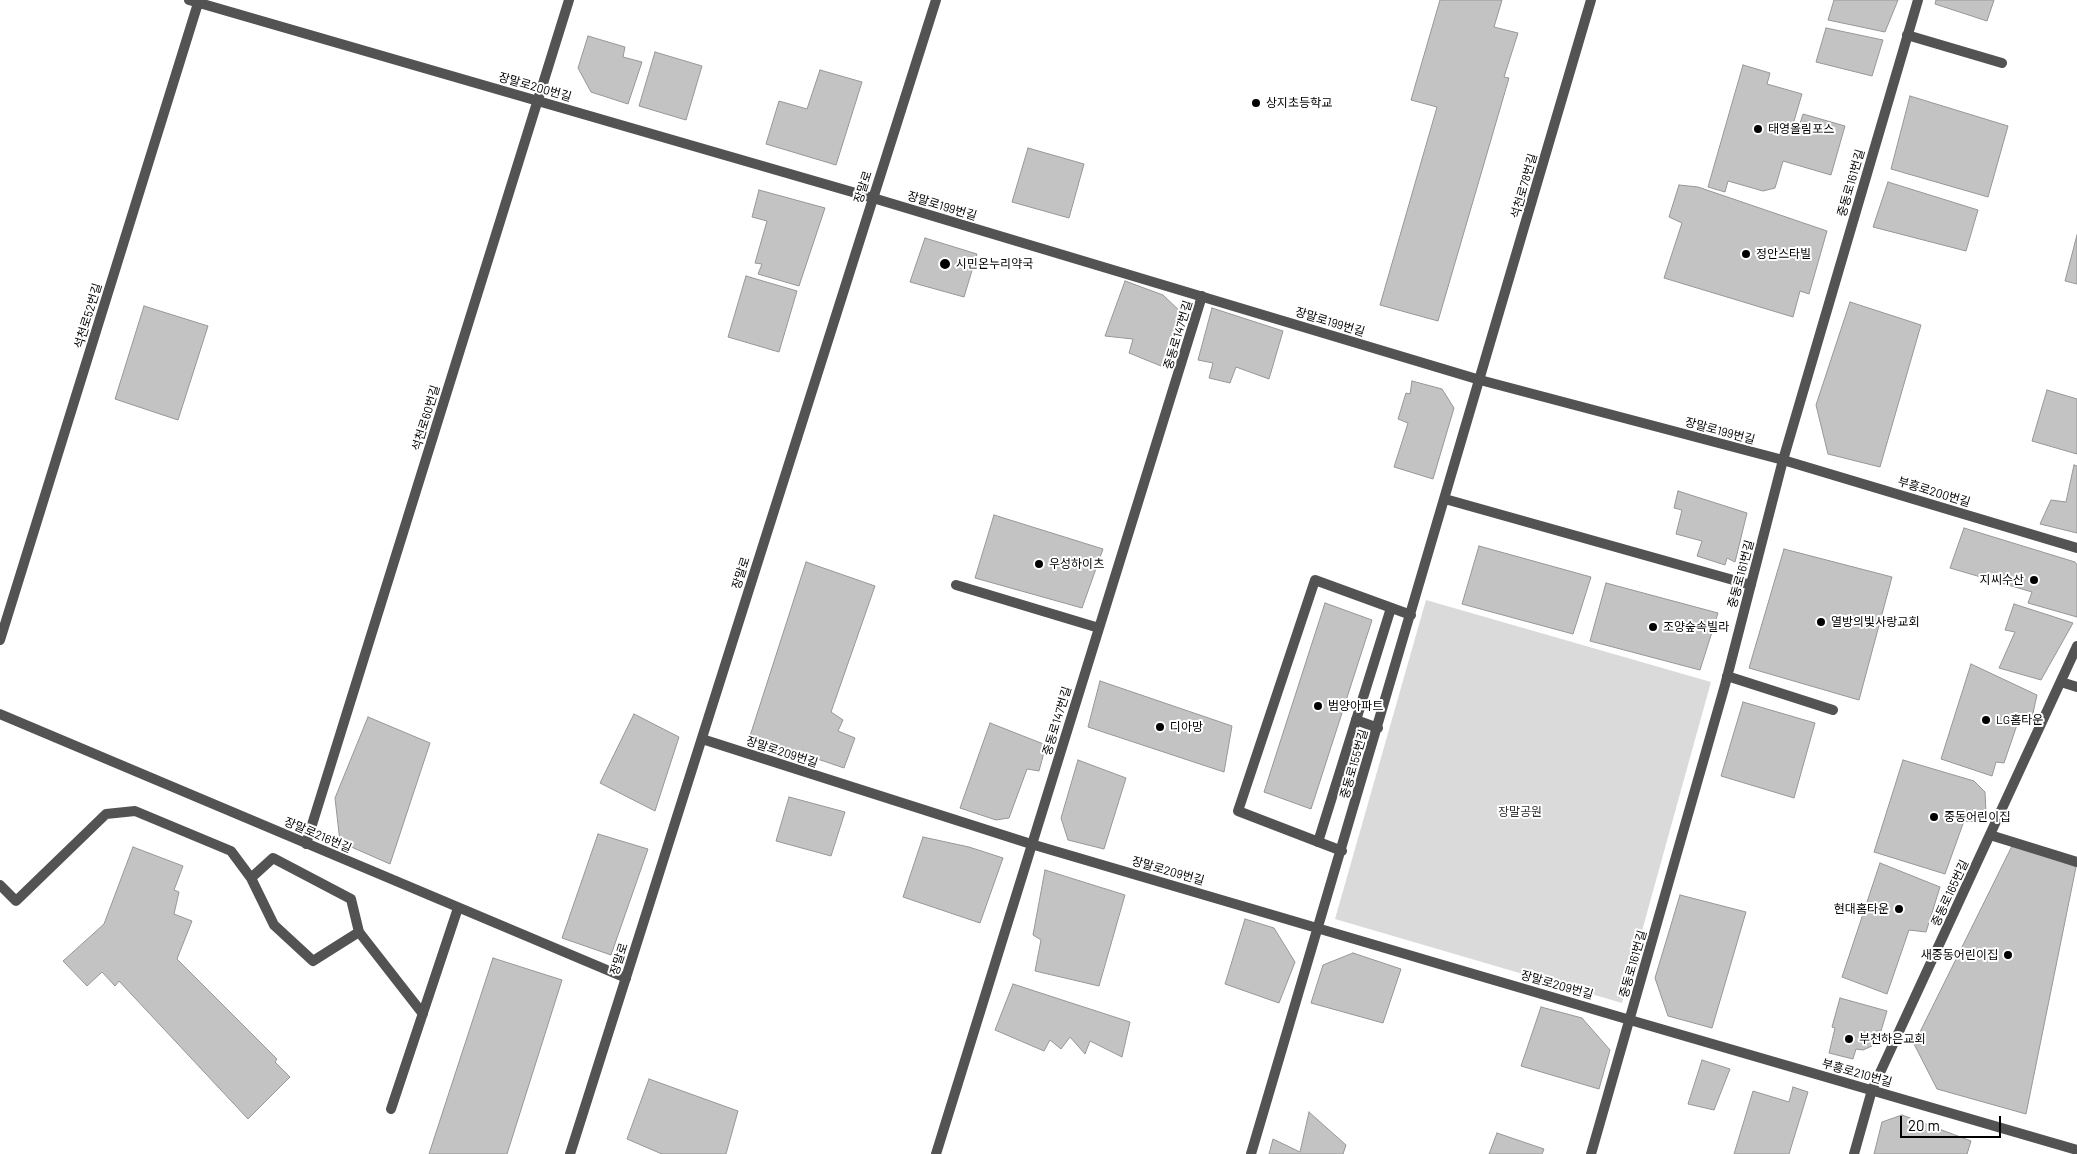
<!DOCTYPE html>
<meta charset="utf-8">
<style>
body{margin:0}
#map{position:relative;width:2077px;height:1154px;overflow:hidden;background:#fff;font-family:Barlow,sans-serif}
canvas{display:block}
.scale{position:absolute;left:1900px;top:1116px;width:101px;height:22px;box-sizing:border-box;border:2px solid #000;border-top:0;padding-left:6px;font-size:15px;line-height:18px;white-space:nowrap;color:#000;-webkit-text-stroke:4px #fff;paint-order:stroke}
</style>
<div id="map">
<canvas width="2077" height="1154"></canvas>
<div class="scale">20 m</div>
</div>
<script>
const ctx = document.querySelector('canvas').getContext('2d');
ctx.lineJoin = 'round';
function fillPath(path, color) { ctx.fillStyle = color; ctx.fill(path, 'evenodd'); }
const poly = rows => new Path2D(rows.map(r => 'M' + r).join(''));
function strokePath(path, color, width, dash) { ctx.strokeStyle = color; ctx.lineWidth = width; ctx.lineCap = dash ? 'butt' : 'round'; ctx.setLineDash(dash || []); ctx.stroke(path); }
function label(font, color, halo, rows, align = 'center') {
  ctx.font = font + ' Barlow,"Noto Sans KR",sans-serif'; ctx.lineWidth = 4; ctx.setLineDash([]); ctx.textBaseline = 'middle'; ctx.strokeStyle = halo; ctx.fillStyle = color; for (const [text, x, y, turn = 0] of rows) {
    ctx.save(); ctx.translate(x, y); ctx.rotate((+turn || 0) * Math.PI / 180); ctx.textAlign = isNaN(turn) ? turn : align; if (halo) ctx.strokeText(text, 0, 0); ctx.fillText(text, 0, 0); ctx.restore();
  }
}
fillPath(poly([
 [1426,600,1711,682,1622,1003,1335,919]
]), '#dadada');
const building = poly([
 [1440,0,1502,0,1494,27,1518,33,1504,77,1509,78,1438,321,1380,305,1437,107,1411,100,1440,0],
 [1834,0,1898,0,1885,32,1828,20,1834,0],
 [1936,0,1994,0,1987,21,1935,4,1936,0],
 [1826,28,1883,40,1872,76,1816,62,1826,28],
 [588,36,625,47,623,57,642,62,628,104,591,92,578,68,588,36],
 [655,52,702,66,686,120,639,106,655,52],
 [1743,65,1770,73,1767,84,1802,94,1791,131,1797,133,1803,114,1845,126,1831,175,1783,161,1775,188,1763,191,1728,181,1725,192,1708,187,1743,65],
 [820,70,862,82,836,165,766,144,779,101,807,109,820,70],
 [1910,96,2008,126,1988,197,1891,169,1910,96],
 [1028,148,1084,164,1069,218,1012,202,1028,148],
 [1888,182,1978,210,1966,251,1873,227,1888,182],
 [1679,185,1698,187,1827,231,1809,294,1800,291,1793,317,1664,278,1682,223,1669,217,1679,185],
 [759,190,825,208,799,286,758,274,762,264,755,263,767,221,752,217,759,190],
 [2077,235,2077,284,2065,281,2077,235],
 [925,238,977,254,964,297,910,282,925,238],
 [746,276,797,291,779,352,728,337,746,276],
 [1125,281,1163,295,1185,316,1166,368,1129,353,1133,339,1105,336,1125,281],
 [1850,302,1921,325,1880,467,1828,454,1816,405,1850,302],
 [144,306,208,326,178,420,115,399,144,306],
 [1212,308,1283,331,1269,379,1236,367,1230,383,1209,378,1213,363,1198,360,1212,308],
 [1412,381,1442,389,1454,408,1433,479,1394,467,1408,423,1398,419,1406,393,1410,394,1412,381],
 [2047,390,2077,399,2077,454,2032,441,2047,390],
 [2074,465,2077,466,2077,533,2040,524,2051,500,2066,502,2074,465],
 [1678,491,1747,513,1735,562,1727,558,1725,565,1697,556,1702,541,1676,534,1682,510,1674,508,1678,491],
 [994,515,1103,549,1082,608,975,578,994,515],
 [1964,528,2075,562,2077,565,2077,617,2028,603,2032,592,1950,568,1964,528],
 [1479,546,1591,577,1573,634,1462,604,1479,546],
 [1784,549,1892,577,1859,700,1749,668,1784,549],
 [806,562,875,586,831,712,843,720,838,731,855,738,844,768,750,736,806,562],
 [1606,583,1718,613,1700,670,1590,641,1606,583],
 [1325,603,1372,620,1311,809,1264,792,1325,603],
 [2014,604,2073,623,2041,680,1999,668,2015,632,2005,630,2014,604],
 [1971,664,2037,695,2031,722,2019,719,2004,763,1996,762,1992,776,1941,759,1971,664],
 [1100,681,1232,726,1224,772,1088,727,1100,681],
 [1743,702,1815,723,1794,798,1721,776,1743,702],
 [634,714,679,737,655,811,600,783,634,714],
 [368,717,430,743,390,864,340,842,335,798,368,717],
 [990,723,1046,745,1039,771,1027,769,1009,818,996,820,960,808,990,723],
 [1078,760,1126,778,1104,849,1068,840,1061,818,1078,760],
 [1903,760,1974,781,1985,792,1986,813,1979,822,1964,821,1945,874,1874,852,1903,760],
 [789,797,845,812,831,856,776,841,789,797],
 [598,834,648,849,611,955,562,938,598,834],
 [923,837,969,847,1003,858,980,923,903,897,923,837],
 [2013,844,2076,867,2026,1114,1937,1089,1914,1044,2013,844],
 [133,847,183,866,174,890,179,892,174,914,192,921,177,959,277,1059,275,1062,290,1077,248,1119,119,981,115,986,102,972,87,986,63,961,104,924,133,847],
 [1880,863,1940,887,1926,932,1909,930,1887,994,1842,977,1880,863],
 [1045,870,1125,895,1099,986,1035,971,1041,940,1033,935,1045,870],
 [1680,895,1746,912,1712,1028,1668,1016,1655,978,1680,895],
 [1245,919,1274,928,1295,962,1279,1003,1225,984,1245,919],
 [1353,953,1401,969,1383,1023,1311,1003,1323,965,1353,953],
 [493,958,562,980,507,1154,429,1154,493,958],
 [1013,984,1130,1022,1122,1057,1090,1041,1085,1054,1070,1037,1061,1049,1050,1040,1044,1051,995,1030,1013,984],
 [1840,998,1887,1011,1881,1031,1876,1031,1872,1046,1863,1050,1856,1049,1853,1059,1829,1053,1835,1028,1832,1027,1840,998],
 [1541,1007,1582,1018,1610,1050,1599,1089,1521,1066,1541,1007],
 [1702,1060,1730,1069,1714,1110,1688,1104,1702,1060],
 [649,1079,738,1111,726,1154,662,1154,627,1139,649,1079],
 [1793,1087,1808,1092,1789,1154,1734,1154,1753,1091,1789,1102,1793,1087],
 [1309,1112,1346,1145,1343,1154,1269,1154,1273,1139,1300,1152,1309,1112],
 [1902,1115,1971,1141,1967,1154,1874,1154,1882,1122,1902,1115],
 [1497,1133,1544,1149,1542,1154,1489,1154,1497,1133]
]);
fillPath(building, '#c3c3c3');
strokePath(building, '#979797', 1);
strokePath(poly([
 [0,885,16,901,106,814,135,811,231,851,251,878],
 [359,932,313,961,274,925,251,878,273,858,351,899,359,932,423,1014],
 [391,1109,458,908]
]), '#535353', 10);
strokePath(poly([
 [873,198,1480,380,1783,460,2077,548],
 [1318,842,1391,608],
 [1630,1020,2077,1150]
]), '#535353', 10);
strokePath(poly([
 [189,0,873,198],
 [1907,35,2002,63],
 [1445,499,1751,585],
 [956,585,1099,628],
 [0,640,199,0],
 [1727,676,1833,710],
 [2061,682,2077,687],
 [0,714,626,978],
 [1356,720,1378,728],
 [702,739,1031,844,1630,1020],
 [1990,835,2077,862],
 [306,844,569,0],
 [1342,851,1238,811,1315,580,1411,615],
 [936,1154,1202,296],
 [1251,1154,1591,0],
 [1591,1154,1725,685,1783,460,1918,0],
 [1854,1154,1872,1090,2077,646]
]), '#535353', 10);
strokePath(poly([
 [570,1154,936,0]
]), '#535353', 10);
for (const [x, y, r, color] of [
 [1256,103,5,"#000"],
 [1758,129,5,"#000"],
 [1746,254,5,"#000"],
 [945,264,6,"#000"],
 [1039,564,5,"#000"],
 [2034,580,5,"#000"],
 [1821,622,5,"#000"],
 [1653,627,5,"#000"],
 [1318,706,5,"#000"],
 [1986,720,5,"#000"],
 [1160,727,5,"#000"],
 [1934,817,5,"#000"],
 [1899,909,5,"#000"],
 [2008,955,5,"#000"],
 [1849,1039,5,"#000"]
]) { const dot = new Path2D(); dot.arc(x, y, r, 0, 2 * Math.PI); ctx.fillStyle = color; ctx.fill(dot); strokePath(dot, '#fff', 2); }
label('12px', '#000', '#fff', [
 ["장말로200번길",535,87,16],
 ["중동로161번길",1851,183,-74],
 ["석천로78번길",1524,186,-74],
 ["장말로",863,187,-72],
 ["장말로199번길",942,206,17],
 ["석천로52번길",88,316,-73],
 ["장말로199번길",1330,322,17],
 ["중동로147번길",1178,335,-73],
 ["석천로60번길",426,418,-73],
 ["장말로199번길",1720,431,15],
 ["부흥로200번길",1934,492,17],
 ["장말로",741,573,-72],
 ["중동로161번길",1741,574,-75],
 ["중동로147번길",1057,721,-73],
 ["장말로209번길",782,752,18],
 ["중동로155번길",1354,764,-74],
 ["장말로216번길",318,835,23],
 ["장말로209번길",1168,871,16],
 ["중동로165번길",1950,893,-65],
 ["장말로",619,959,-72],
 ["중동로161번길",1633,964,-74],
 ["장말로209번길",1557,985,16],
 ["부흥로210번길",1857,1073,16]
]);
label('12px', '#000', '#fff', [
 ["상지초등학교",1266,103],
 ["태영올림포스",1768,129],
 ["정안스타빌",1756,254],
 ["시민온누리약국",956,264],
 ["우성하이츠",1049,564],
 ["지씨수산",2024,580,"right"],
 ["열방의빛사랑교회",1831,622],
 ["조양숲속빌라",1663,627],
 ["범양아파트",1328,706],
 ["LG홈타운",1996,720],
 ["디아망",1170,727],
 ["중동어린이집",1944,817],
 ["현대홈타운",1889,909,"right"],
 ["새중동어린이집",1998,955,"right"],
 ["부천하은교회",1859,1039]
], 'left');
label('12px', '#313131', '#fff', [
 ["장말공원",1520,812]
]);
</script>
